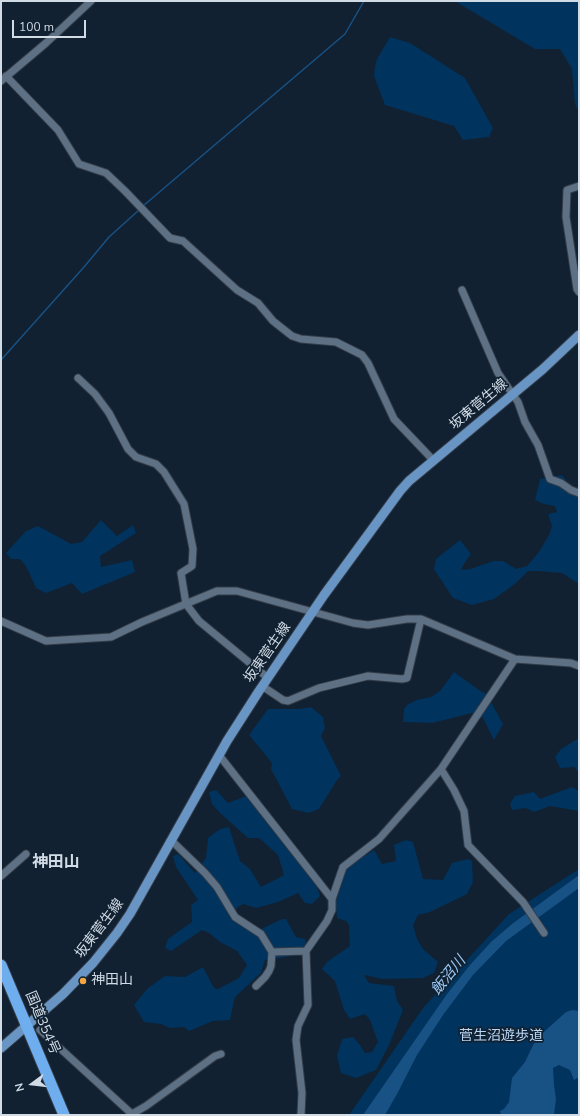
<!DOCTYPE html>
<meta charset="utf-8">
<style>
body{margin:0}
#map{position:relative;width:580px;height:1116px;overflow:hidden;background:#112131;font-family:"Nunito Sans",sans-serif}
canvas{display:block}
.frame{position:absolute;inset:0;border:2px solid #d1dbe6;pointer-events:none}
.north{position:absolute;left:12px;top:1064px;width:40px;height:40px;-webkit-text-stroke:3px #112131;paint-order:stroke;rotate:255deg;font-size:11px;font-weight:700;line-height:16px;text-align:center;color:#d1dbe6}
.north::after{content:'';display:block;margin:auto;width:14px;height:18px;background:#d1dbe6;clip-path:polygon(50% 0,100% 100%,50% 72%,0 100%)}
.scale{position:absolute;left:12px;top:20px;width:74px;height:18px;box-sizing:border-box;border:2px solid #d1dbe6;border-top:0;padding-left:5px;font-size:12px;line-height:14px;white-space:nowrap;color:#d1dbe6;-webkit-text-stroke:3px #112131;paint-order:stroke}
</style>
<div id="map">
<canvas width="580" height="1116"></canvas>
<div class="frame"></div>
<div class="north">N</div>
<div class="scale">100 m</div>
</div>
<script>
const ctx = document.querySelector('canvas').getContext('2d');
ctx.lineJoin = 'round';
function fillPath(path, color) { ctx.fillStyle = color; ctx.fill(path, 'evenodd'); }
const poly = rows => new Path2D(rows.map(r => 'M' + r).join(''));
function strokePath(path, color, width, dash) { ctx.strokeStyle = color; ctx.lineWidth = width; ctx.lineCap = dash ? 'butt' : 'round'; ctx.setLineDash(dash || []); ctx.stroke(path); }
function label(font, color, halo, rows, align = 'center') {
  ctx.font = font + ' "Nunito Sans","Noto Sans JP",sans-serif'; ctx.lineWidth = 3.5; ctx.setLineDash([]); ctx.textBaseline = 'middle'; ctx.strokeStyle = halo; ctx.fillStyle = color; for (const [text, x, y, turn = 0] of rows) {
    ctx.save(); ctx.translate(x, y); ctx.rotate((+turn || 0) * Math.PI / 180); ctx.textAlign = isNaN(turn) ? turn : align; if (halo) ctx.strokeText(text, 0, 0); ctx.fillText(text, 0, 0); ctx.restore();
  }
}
fillPath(poly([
 [453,1,579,1,579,112,575,104,572,69,560,49,535,49,458,3],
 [390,37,410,43,465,78,493,128,489,137,463,140,454,126,385,105,374,76,375,67,377,59],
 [562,475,579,498,579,584,562,573,537,571,528,571,516,583,494,599,472,605,453,598,434,569,436,559,460,540,471,554,464,564,461,570,470,569,494,561,503,561,516,569,527,566,539,552,549,535,552,526,548,514,557,512,555,506,544,504,535,500,540,479],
 [101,520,117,536,133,525,136,533,100,556,101,567,132,560,135,572,82,594,72,583,46,593,36,588,26,566,20,559,11,559,6,553,26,531,38,526,71,544,82,542],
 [454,672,482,692,486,693,503,724,494,740,483,718,472,713,432,723,403,722,404,709,407,705,417,700,431,697,440,691],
 [311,707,323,717,325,728,321,736,341,776,337,780,319,809,309,813,292,809,271,769,272,763,249,735,268,709,299,709],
 [579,738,579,773,574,767,560,768,555,757,561,749],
 [572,787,579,791,579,811,550,806,534,812,526,808,512,810,510,804,515,796,534,792,540,799],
 [216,790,228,803,246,796,317,887,320,896,312,904,305,903,298,893,278,902,256,908,243,904,238,907,229,917,253,933,282,919,286,919,296,937,305,939,306,943,299,955,265,960,261,973,235,997,230,1020,213,1021,189,1031,184,1027,170,1028,161,1024,144,1022,134,1005,148,988,165,976,185,977,203,967,214,988,218,989,239,978,247,965,237,951,220,942,209,933,202,930,171,951,165,948,168,939,192,922,191,905,198,900,176,867,173,856,178,854,195,873,206,858,208,838,220,829,229,827,240,861,250,869,261,887,284,875,278,855,259,838,248,838,220,813,212,804,209,792],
 [406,840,413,842,423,879,443,880,452,863,468,859,472,861,473,882,467,894,430,912,418,915,413,925,417,939,423,949,438,962,434,973,423,978,383,979,364,975,369,983,394,986,397,1001,403,1010,389,1045,376,1070,356,1078,341,1073,337,1056,342,1039,353,1037,360,1045,365,1053,372,1052,378,1042,370,1020,365,1014,350,1019,344,1010,335,981,322,969,327,962,350,946,349,925,346,921,337,918,336,902,347,867,374,850,382,864,396,861,394,845],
 [579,869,579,1115,349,1115,423,1008,509,914]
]), '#00335d');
fillPath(poly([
 [579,875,579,888,506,941,473,975,443,1015,417,1055,397,1094,385,1115,363,1115,447,994,470,965,491,942,512,924],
 [572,1010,579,1011,579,1077,574,1080,570,1070,559,1065,553,1068,554,1085,556,1099,554,1115,501,1115,500,1111,504,1109,509,1102,512,1078,525,1062,536,1039,566,1012]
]), '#185184');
strokePath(poly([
 [143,206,345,34,364,1],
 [1,360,84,267,109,237,139,210]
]), '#185184', 1.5);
const minor = poly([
 [6,76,58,130,79,164,106,173,125,191,170,238,183,241,237,290,258,303,273,321,292,336,301,339,336,342,362,355,368,363,394,419,434,461],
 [1,81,46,43,91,1],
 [579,186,567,190,566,217,577,289,579,292],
 [462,290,498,373,518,402,525,422,538,445,550,479,561,483,571,490,579,493],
 [78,378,95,394,109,413,128,449,136,457,156,464,164,472,184,504,193,549,192,566,181,573,186,604,199,621,268,678],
 [1,621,46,641,111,637,142,622,217,591,237,591,353,623,368,625,407,619,421,619,515,659,571,663,579,666],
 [262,686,283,700,288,701,319,688,368,676,402,679,407,678,421,619],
 [219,755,332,899],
 [441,769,454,790,464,811,468,845,523,902,544,933],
 [170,841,174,843,205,873,217,887,235,917,261,934,272,952,271,966,269,971,265,977,256,986],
 [1,876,26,854],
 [272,952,306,951],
 [40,1030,133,1115],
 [132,1114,146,1106,215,1056,221,1054],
 [301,1115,302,1093,296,1040,298,1026,308,1005,306,951,327,921,332,910,332,899,343,867,379,839,441,769,515,659]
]);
const major = poly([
 [1,1048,63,994,93,963,117,933,130,914,227,741,259,691,324,595,400,491,409,481,543,369,579,335]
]);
const highway = poly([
 [1,965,64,1115]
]);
strokePath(minor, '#333c49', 9);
strokePath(major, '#333c49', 11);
strokePath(highway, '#333c49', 13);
strokePath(minor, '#5e7083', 7);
strokePath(major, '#6895c3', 9);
strokePath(highway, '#6faeee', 11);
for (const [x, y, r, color] of [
 [83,981,4,"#f2a541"]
]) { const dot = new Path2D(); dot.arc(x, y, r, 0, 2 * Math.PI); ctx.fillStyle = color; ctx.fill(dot); strokePath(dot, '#112131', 1.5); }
label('14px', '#d1dbe6', '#112131', [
 ["坂東菅生線",479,405,-40],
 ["坂東菅生線",268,653,-55],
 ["坂東菅生線",100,929,-53],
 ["国道354号",42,1023,67]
]);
label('14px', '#d1dbe6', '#112131', [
 ["神田山",91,981]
], 'left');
label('14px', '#b8d5f3', '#112131', [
 ["菅生沼遊歩道",501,1037]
]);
label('italic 15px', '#9bc7f4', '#112131', [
 ["飯沼川",449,976,-51]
]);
label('bold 16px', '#d1dbe6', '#112131', [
 ["神田山",56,863]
]);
</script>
